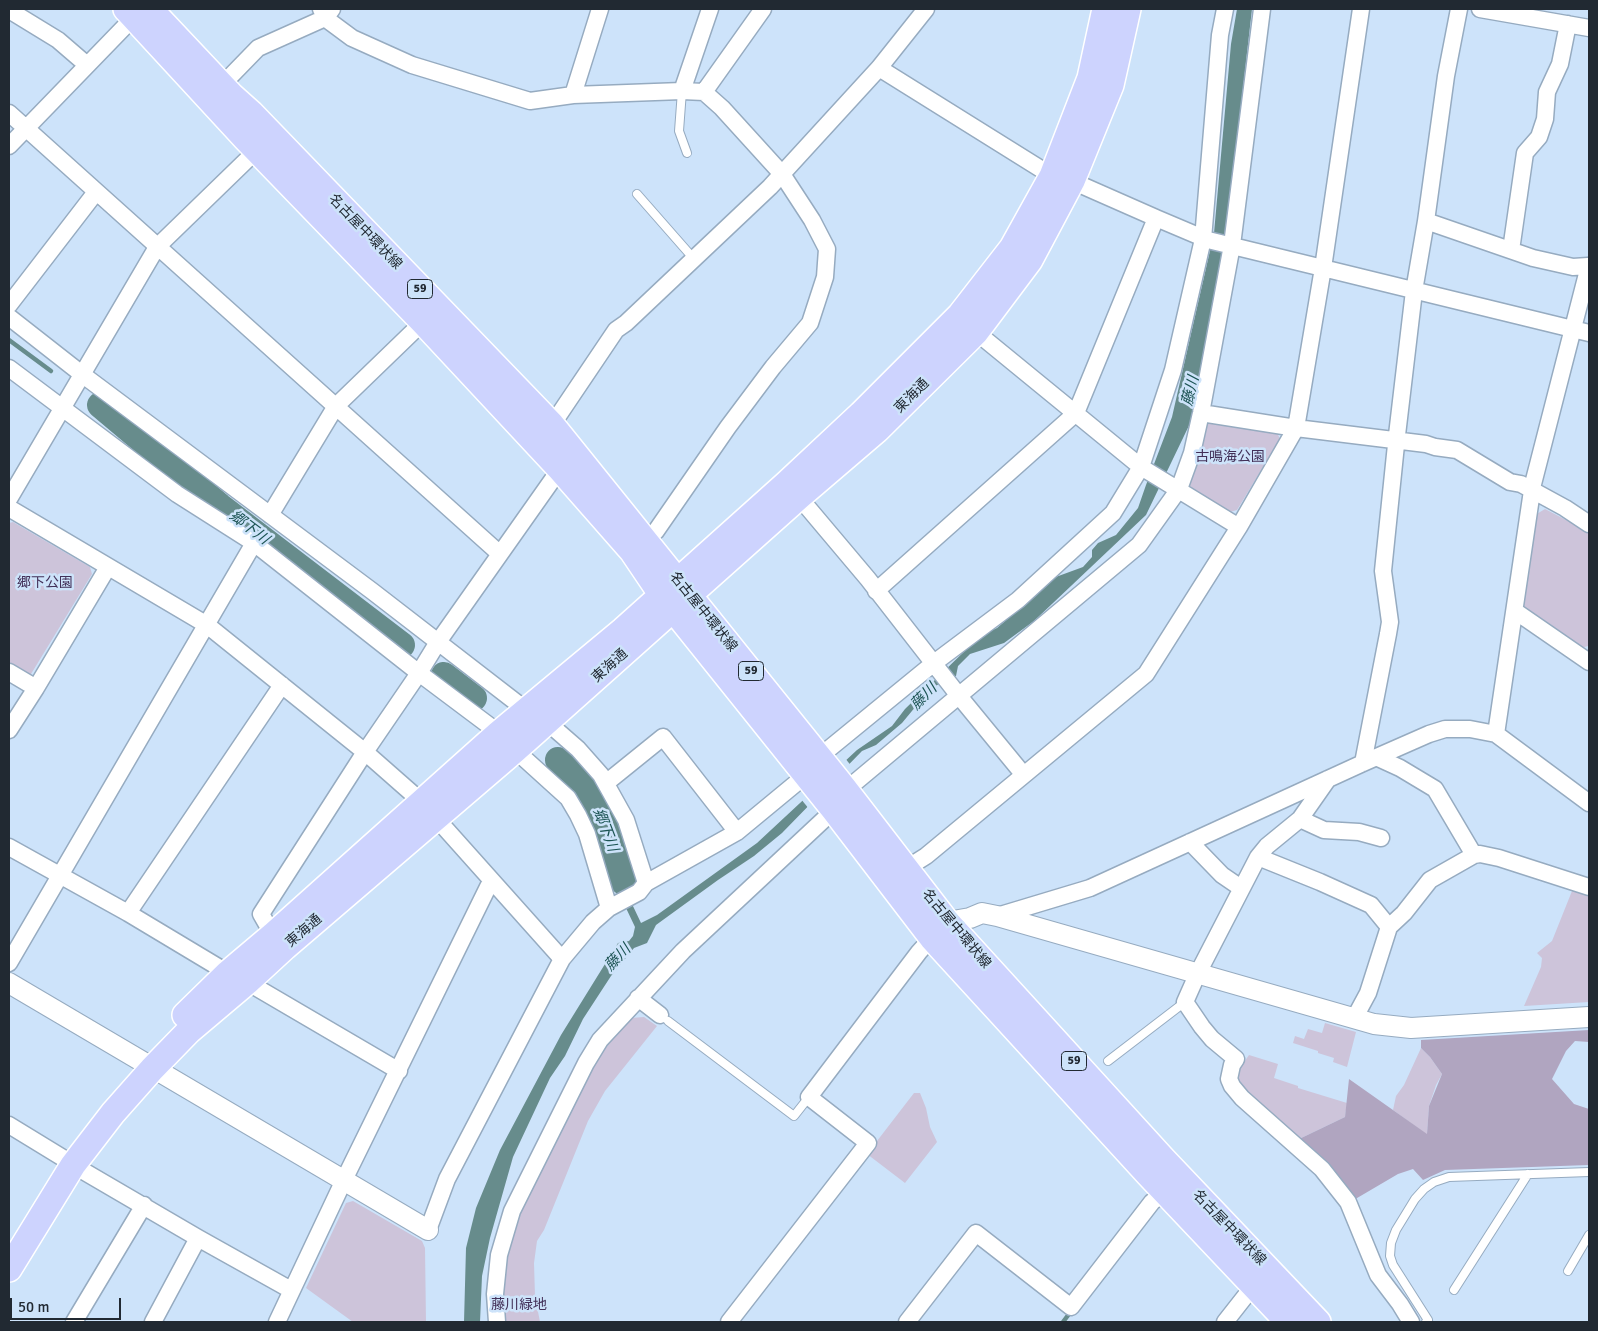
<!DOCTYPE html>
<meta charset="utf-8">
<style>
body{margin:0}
#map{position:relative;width:1598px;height:1331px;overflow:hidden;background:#cde3fa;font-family:Signika,sans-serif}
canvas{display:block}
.frame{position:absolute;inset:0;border:10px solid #212932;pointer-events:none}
.scale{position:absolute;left:10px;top:1298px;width:111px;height:22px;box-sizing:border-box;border:2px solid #212932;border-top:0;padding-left:6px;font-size:15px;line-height:18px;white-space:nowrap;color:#212932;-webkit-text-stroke:4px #cde3fa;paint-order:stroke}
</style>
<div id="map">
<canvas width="1598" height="1331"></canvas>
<div class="frame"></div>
<div class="scale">50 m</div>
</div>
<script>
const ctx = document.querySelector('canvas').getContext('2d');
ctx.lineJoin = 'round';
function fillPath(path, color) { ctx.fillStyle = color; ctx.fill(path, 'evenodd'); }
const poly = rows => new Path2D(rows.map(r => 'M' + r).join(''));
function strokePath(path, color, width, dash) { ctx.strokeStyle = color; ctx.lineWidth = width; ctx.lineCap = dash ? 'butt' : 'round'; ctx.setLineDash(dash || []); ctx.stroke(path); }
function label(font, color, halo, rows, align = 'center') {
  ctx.font = font + ' Signika,"Noto Sans JP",sans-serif'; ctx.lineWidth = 5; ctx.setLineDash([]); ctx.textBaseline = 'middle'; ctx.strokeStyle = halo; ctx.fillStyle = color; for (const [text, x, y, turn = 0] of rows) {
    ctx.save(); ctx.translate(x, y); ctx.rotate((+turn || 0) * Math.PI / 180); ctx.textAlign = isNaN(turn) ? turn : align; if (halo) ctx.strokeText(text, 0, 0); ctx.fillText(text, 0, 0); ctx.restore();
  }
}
fillPath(poly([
 [1210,419,1275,428,1280,439,1237,510,1230,512,1190,488,1188,480,1206,424],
 [1545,509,1589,532,1589,642,1588,646,1581,648,1523,608,1522,604,1535,515],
 [13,522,90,567,92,574,31,674,25,677,9,667,9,523],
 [1574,886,1589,892,1589,1002,1524,1006,1541,967,1542,958,1537,953,1552,941],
 [644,1017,657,1026,605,1091,588,1121,544,1230,537,1241,534,1263,535,1296,540,1322,502,1322,501,1312,506,1256,516,1219,592,1065,609,1039,631,1018],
 [1325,1023,1356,1032,1347,1067,1333,1062,1334,1058,1318,1053,1318,1051,1293,1043,1295,1036,1304,1039,1308,1029,1322,1033],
 [1421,1048,1430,1057,1442,1074,1436,1085,1429,1106,1427,1135,1393,1110,1396,1096,1404,1085],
 [1249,1055,1278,1064,1274,1078,1298,1086,1298,1088,1347,1103,1345,1117,1295,1141,1246,1098,1235,1075],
 [914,1093,920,1093,926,1108,930,1127,937,1142,905,1183,867,1154],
 [353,1201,422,1241,425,1248,426,1322,353,1322,306,1288,346,1203]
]), '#cdc4da');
fillPath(poly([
 [1589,1030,1589,1042,1575,1041,1566,1051,1552,1079,1574,1104,1589,1109,1589,1165,1445,1170,1423,1180,1413,1169,1398,1174,1352,1201,1295,1141,1345,1117,1349,1079,1427,1134,1429,1106,1442,1074,1430,1057,1421,1048,1421,1040]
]), '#b0a5c0');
fillPath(poly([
 [1237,9,1252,9,1226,238,1196,411,1146,515,1034,621,1004,643,970,654,958,666,956,676,931,688,902,723,876,745,862,751,782,833,754,856,718,880,656,925,647,943,634,948,611,976,583,1019,565,1056,550,1078,513,1157,490,1238,482,1276,480,1322,464,1322,466,1248,476,1208,500,1150,561,1035,618,943,629,941,633,936,635,927,626,908,632,904,641,923,657,915,757,843,857,750,892,726,905,709,974,642,986,633,997,628,1039,592,1053,578,1083,567,1092,557,1092,550,1098,543,1116,535,1138,508,1146,485,1172,417,1214,233,1231,44]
]), '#678c8c');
fillPath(poly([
 [845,758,852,767,809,809,801,799]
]), '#cde3fa');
strokePath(poly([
 [9,340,51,371],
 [1063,1322,1069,1314]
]), '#678c8c', 4.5);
strokePath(poly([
 [100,405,220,506,402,645],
 [444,675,474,698],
 [558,760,574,775,590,793,604,820,623,882]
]), '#678c8c', 26);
const service = poly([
 [682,91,679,131,687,153],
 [637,194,694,259],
 [668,1021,794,1116,809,1097],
 [1108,1061,1185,1002],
 [1568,1271,1589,1235],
 [1454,1290,1528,1174],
 [1426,1322,1428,1320,1393,1265,1390,1256,1391,1243,1396,1230,1415,1199,1424,1189,1434,1182,1449,1177,1589,1172]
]);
const minor = poly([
 [332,9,325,18,352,38,412,65,530,101,573,95,682,91,704,92,722,108,782,174,812,220,827,249,825,277,810,323,773,367,728,427,656,531,638,547],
 [1480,9,1589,28],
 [9,10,58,40,87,65],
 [879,68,1052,176],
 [222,85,258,48,325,18,321,9],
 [682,91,710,9],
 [704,92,763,9],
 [573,95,600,9],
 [9,113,500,554],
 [9,146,134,17],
 [1156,218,1208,240,1589,333],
 [1426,221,1533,258,1573,267,1588,266],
 [1511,250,1525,153,1539,137,1545,119,1547,92,1560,64,1568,24],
 [9,305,96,192],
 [9,317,83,375,372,591,526,710],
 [969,325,976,332,1141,467,1239,527],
 [9,368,177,494,254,543,419,673,499,733],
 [1201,413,1296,428,1426,444,1435,447,1457,450,1510,482,1521,484,1565,508,1589,524],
 [552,425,616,330,626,323,770,187,879,68,926,9],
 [793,490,868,579,959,696,1023,774],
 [9,499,157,247,257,150],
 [9,508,207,625,365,752,423,803],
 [270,515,336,406,423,322],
 [876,591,1076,413,1156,218,1072,181],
 [1515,611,1589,662],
 [9,672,36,688],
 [547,722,578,749,601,775,626,820,646,883],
 [9,730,36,688,108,567],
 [1496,734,1533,484,1589,266],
 [515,750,568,798,578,815,587,834,609,908],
 [819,757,934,663,1018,600,1113,513,1141,467,1173,370,1203,239,1220,35,1225,9],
 [1376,757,1400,768,1435,789,1474,855],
 [1363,763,1388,634,1390,622,1383,571,1397,435,1414,291,1426,221,1446,76,1459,9],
 [1328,779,1300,819,1267,846,1258,857,1197,975,1185,1002,1202,1027,1212,1039,1236,1059,1232,1065,1229,1079,1232,1086,1242,1098,1322,1169,1348,1202,1378,1275,1400,1304,1411,1322],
 [606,783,663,737,737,832],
 [846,790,1139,545,1179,489,1192,453,1201,413,1232,245,1262,9],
 [436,818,562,959],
 [1300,819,1324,830,1359,832,1381,838],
 [1190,842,1222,875,1241,888],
 [9,847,128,913,228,973],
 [1258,857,1320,882,1371,905,1389,927],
 [907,868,926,856,1146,674,1239,527,1296,428,1323,268,1361,9],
 [128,913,282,685],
 [997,916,1090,888,1363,763,1429,734,1445,729,1470,729,1496,734,1589,803],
 [273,935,261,914,365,752,419,673,438,642,560,469],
 [9,963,254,543],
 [247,982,399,1071],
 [638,998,660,1015],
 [1354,1019,1368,993,1389,927,1404,913,1430,880,1474,855,1480,854,1499,858,1589,887],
 [9,1125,63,1158],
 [73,1165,198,1238,291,1290],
 [428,1230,447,1179,562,959,593,922,609,908,639,892,646,883,737,832,806,775],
 [74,1322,144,1205],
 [153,1322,198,1238],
 [277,1322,344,1180,488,887,492,883],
 [497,1322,495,1294,499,1255,512,1211,586,1063,600,1040,683,951,834,810],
 [729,1322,868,1143,809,1097,919,952,938,931],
 [907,1322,976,1233,1071,1307,1152,1202,1165,1192],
 [1225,1322,1247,1294,1261,1280]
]);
const tertiary = poly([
 [947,922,970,918,982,913,997,916,1374,1024,1411,1028,1589,1017],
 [9,983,428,1230]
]);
const primary = poly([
 [126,9,245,138,423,322,560,469,632,551,661,594,834,810,932,938,1148,1174,1288,1322],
 [150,9,232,96,251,113,552,425,844,788,947,922,1163,1159,1318,1322],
 [185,1015,228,973,273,935,499,733,623,630,786,484,861,414,960,315,1012,248,1052,176,1090,78,1105,9],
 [9,1269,73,1165,113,1113,152,1069,189,1031,247,982,285,947,515,750,800,496,877,430,976,332,1030,260,1072,181,1111,85,1128,9]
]);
strokePath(service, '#96abc0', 10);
strokePath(minor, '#96abc0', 19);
strokePath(tertiary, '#96abc0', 22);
strokePath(primary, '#fff', 28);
strokePath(service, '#fff', 8);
strokePath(minor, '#fff', 16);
strokePath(tertiary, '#fff', 20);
strokePath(primary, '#cdd3fe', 25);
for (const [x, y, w] of [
 [420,289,25],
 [751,671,25],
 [1074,1061,25]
]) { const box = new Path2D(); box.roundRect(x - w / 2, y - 9.5, w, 19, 4); ctx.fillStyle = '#cde3fa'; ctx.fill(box); strokePath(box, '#212932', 1); }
label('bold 12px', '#212932', null, [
 ["59",420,289],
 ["59",751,671],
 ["59",1074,1061]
]);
label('14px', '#212932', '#cde3fa', [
 ["名古屋中環状線",365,232,46],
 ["東海通",912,396,-45],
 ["名古屋中環状線",703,612,51],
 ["東海通",610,666,-42],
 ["名古屋中環状線",956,929,50],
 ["東海通",304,931,-41],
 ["名古屋中環状線",1229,1228,46]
]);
label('14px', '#423058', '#cde3fa', [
 ["古鳴海公園",1230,457],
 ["郷下公園",45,583],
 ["藤川緑地",519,1305]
]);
label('italic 15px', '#1b5353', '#cde3fa', [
 ["藤川",1191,391,-76],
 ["郷下川",249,528,37],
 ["藤川",924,697,-45],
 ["郷下川",605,830,69],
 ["藤川",618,958,-46]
]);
</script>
